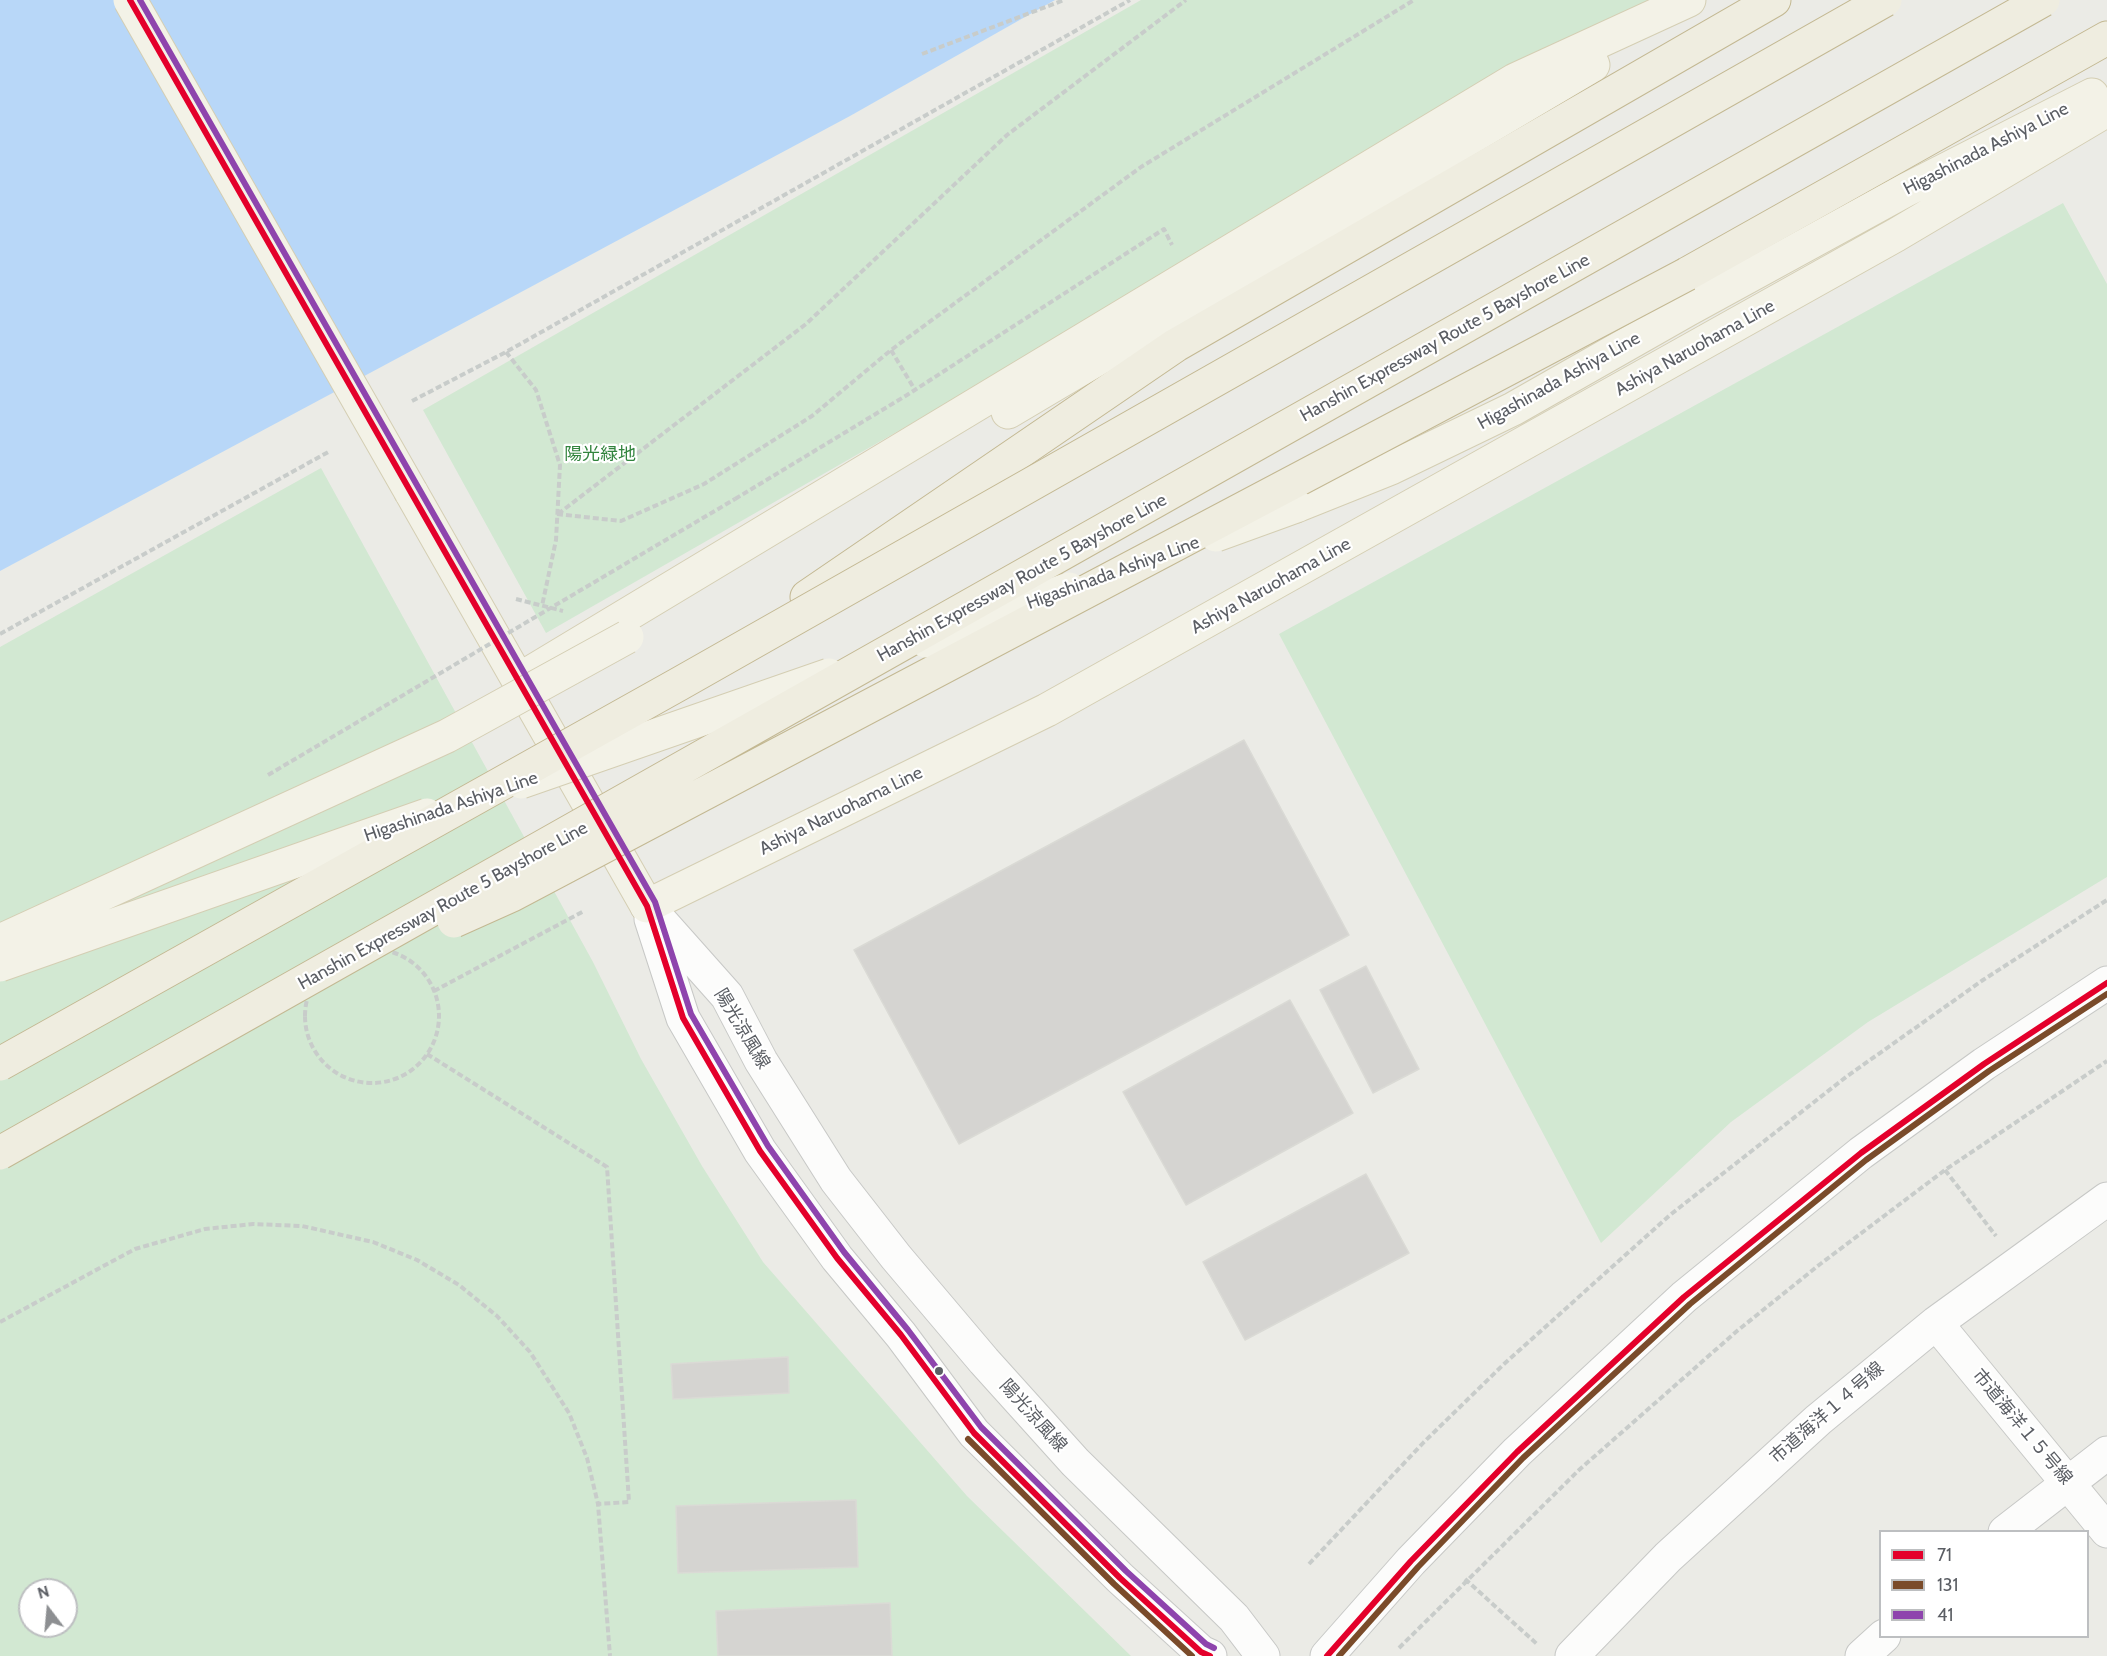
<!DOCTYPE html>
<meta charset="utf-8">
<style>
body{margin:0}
#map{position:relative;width:2107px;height:1656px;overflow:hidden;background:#ebebe6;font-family:Cabin,sans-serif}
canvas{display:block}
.legend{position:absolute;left:1879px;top:1530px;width:210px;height:108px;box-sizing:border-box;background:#fff;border:2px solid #bdbfc1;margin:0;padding:8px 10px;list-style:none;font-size:18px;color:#5b5e64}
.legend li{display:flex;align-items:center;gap:12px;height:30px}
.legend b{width:30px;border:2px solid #bdbfc1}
.north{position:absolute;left:18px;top:1578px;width:60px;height:60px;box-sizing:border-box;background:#fff;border:2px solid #bdbfc1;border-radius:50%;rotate:344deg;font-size:16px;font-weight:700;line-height:24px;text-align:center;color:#5b5e64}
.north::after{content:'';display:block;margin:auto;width:21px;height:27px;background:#8d8f92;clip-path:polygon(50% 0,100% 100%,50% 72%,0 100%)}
</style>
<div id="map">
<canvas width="2107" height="1656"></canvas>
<ul class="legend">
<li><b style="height:8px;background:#e4002b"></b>71</li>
<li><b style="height:8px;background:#7a4b2a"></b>131</li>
<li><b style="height:8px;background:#8e44ad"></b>41</li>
</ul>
<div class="north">N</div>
</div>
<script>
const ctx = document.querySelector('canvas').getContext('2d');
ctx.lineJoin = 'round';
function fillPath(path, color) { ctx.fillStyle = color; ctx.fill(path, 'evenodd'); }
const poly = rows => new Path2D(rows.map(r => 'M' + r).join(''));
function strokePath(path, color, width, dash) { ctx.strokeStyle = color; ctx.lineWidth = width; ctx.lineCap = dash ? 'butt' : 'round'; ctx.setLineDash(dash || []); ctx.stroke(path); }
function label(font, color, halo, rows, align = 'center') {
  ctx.font = font + ' Cabin,"Noto Sans JP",sans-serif'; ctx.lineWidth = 4.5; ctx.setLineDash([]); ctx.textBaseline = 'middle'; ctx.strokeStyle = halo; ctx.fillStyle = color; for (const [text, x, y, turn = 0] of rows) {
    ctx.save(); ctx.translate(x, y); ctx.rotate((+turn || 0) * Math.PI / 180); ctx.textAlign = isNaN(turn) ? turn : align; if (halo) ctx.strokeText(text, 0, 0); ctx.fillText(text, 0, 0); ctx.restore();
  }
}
fillPath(poly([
 [1141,0,1650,0,546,633,423,410],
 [2063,203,2107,284,2107,877,1868,1022,1731,1122,1601,1243,1279,634],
 [321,468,593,962,641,1059,702,1166,763,1262,967,1496,1131,1656,0,1656,0,647],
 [30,1590,66,1590,66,1626,30,1626]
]), '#d2e8d2');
fillPath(poly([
 [0,0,1055,0,850,116,0,571]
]), '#b8d7f8');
const building = poly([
 [1244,740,1349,935,959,1144,854,950,1244,740],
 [1366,966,1419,1069,1373,1093,1320,990,1366,966],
 [1290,1000,1353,1113,1186,1205,1123,1092,1290,1000],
 [1366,1174,1409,1253,1245,1340,1203,1262,1366,1174],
 [788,1357,789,1393,673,1399,671,1364,788,1357],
 [856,1500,858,1567,678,1573,676,1506,856,1500],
 [890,1603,892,1656,718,1656,716,1611,890,1603]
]);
fillPath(building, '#d5d4d1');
strokePath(building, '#dadad5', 1.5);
const minor = poly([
 [647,906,727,996,761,1061,836,1180,896,1257,984,1361,1075,1462,1234,1618,1263,1656],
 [651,919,683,1018,760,1151,837,1258,901,1335,974,1433,1120,1578,1201,1652,1210,1656],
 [1936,1323,2107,1531],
 [2005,1532,2107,1453],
 [1327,1656,1411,1561,1517,1452,1684,1297,1861,1153,1984,1064,2107,983],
 [1572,1656,1668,1557,1818,1420,1936,1323,2107,1199],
 [1862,1656,1884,1636]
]);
const major = poly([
 [1008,412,1593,65],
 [411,492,647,906,1047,710,1896,235,2107,110],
 [1296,506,1391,468,1513,409,1687,310,1906,190,2092,95],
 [532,672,1515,80,1689,0]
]);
const highway = poly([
 [1687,274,2107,38],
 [807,597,1176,345,1774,0]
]);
strokePath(minor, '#c7c8c6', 35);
strokePath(major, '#d4ceb3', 35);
strokePath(highway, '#c3b892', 35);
strokePath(poly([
 [922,54,1064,0],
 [891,350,915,390],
 [506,352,536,390,560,465,556,540,542,606],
 [412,401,506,352,1130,0],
 [735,499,907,395,1164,229,1172,245],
 [557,514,621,521,704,484,812,416,891,350,1141,167,1414,0],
 [558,514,806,324,1007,135,1186,0],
 [516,599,563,611],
 [0,634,330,451],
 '305 1016a67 67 0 1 1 134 0a67 67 0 1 1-134 0Z',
 [434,991,584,911],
 [427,1054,607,1167,629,1502,598,1504,610,1656],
 [1945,1170,1996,1236],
 [0,1322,135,1249,205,1229,253,1224,302,1226,373,1242,417,1260,459,1285,497,1316,530,1352,569,1413,587,1458,598,1504],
 [1309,1564,1424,1442,1504,1364,1670,1215,1846,1077,1983,980,2107,900],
 [1465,1579,1538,1645],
 [1399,1648,1579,1470,1737,1331,1819,1265,1945,1170,2107,1061]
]), '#c8ccca', 4, [6, 3]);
strokePath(minor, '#fcfcfb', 33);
strokePath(major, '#f3f2e7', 33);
strokePath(highway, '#efede0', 33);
const majorBridge = poly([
 [130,0,411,492],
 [1216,535,1296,506],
 [926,641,1069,589],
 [521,782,829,675],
 [0,941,447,736,627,637],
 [0,965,427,815]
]);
const highwayBridge = poly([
 [454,921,512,895,1687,274],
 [0,1064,679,684,1885,0],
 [0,1153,2043,0]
]);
strokePath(majorBridge, '#d4ceb3', 35, []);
strokePath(highwayBridge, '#c3b892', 35, []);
strokePath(poly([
 [268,775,735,499]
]), '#c8ccca', 4, [6, 3]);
strokePath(majorBridge, '#f3f2e7', 33);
strokePath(highwayBridge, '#efede0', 33);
strokePath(poly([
 [130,0,647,906,683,1018,760,1151,837,1258,901,1335,974,1433,1120,1578,1201,1652,1210,1656],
 [1327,1656,1411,1561,1517,1452,1684,1297,1861,1153,1984,1064,2107,983]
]), '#e4002b', 6);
strokePath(poly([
 [968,1439,1114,1584,1192,1656],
 [1339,1656,1418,1567,1523,1458,1690,1304,1866,1160,1989,1071,2107,994]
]), '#7a4b2a', 6);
strokePath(poly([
 [140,0,655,902,691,1014,768,1146,844,1252,908,1330,981,1427,1126,1571,1206,1644,1214,1648]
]), '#8e44ad', 6);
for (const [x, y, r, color] of [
 [939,1371,5,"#5b5e64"]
]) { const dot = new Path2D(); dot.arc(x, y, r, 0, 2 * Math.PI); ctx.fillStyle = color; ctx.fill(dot); strokePath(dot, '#fff', 2); }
label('18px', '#5b5e64', '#fff', [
 ["Higashinada Ashiya Line",1986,149,-27],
 ["Hanshin Expressway Route 5 Bayshore Line",1445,338,-29],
 ["Ashiya Naruohama Line",1695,348,-29],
 ["Higashinada Ashiya Line",1559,381,-29],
 ["Higashinada Ashiya Line",1113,573,-20],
 ["Hanshin Expressway Route 5 Bayshore Line",1022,578,-29],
 ["Ashiya Naruohama Line",1271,586,-29],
 ["Higashinada Ashiya Line",451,807,-19],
 ["Ashiya Naruohama Line",841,811,-26],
 ["Hanshin Expressway Route 5 Bayshore Line",443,906,-29],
 ["陽光涼風線",742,1029,59],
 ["市道海洋１４号線",1827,1413,-41],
 ["陽光涼風線",1033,1416,48],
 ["市道海洋１５号線",2022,1427,50]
]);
label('18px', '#32843e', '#fff', [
 ["陽光緑地",600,455]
]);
</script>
